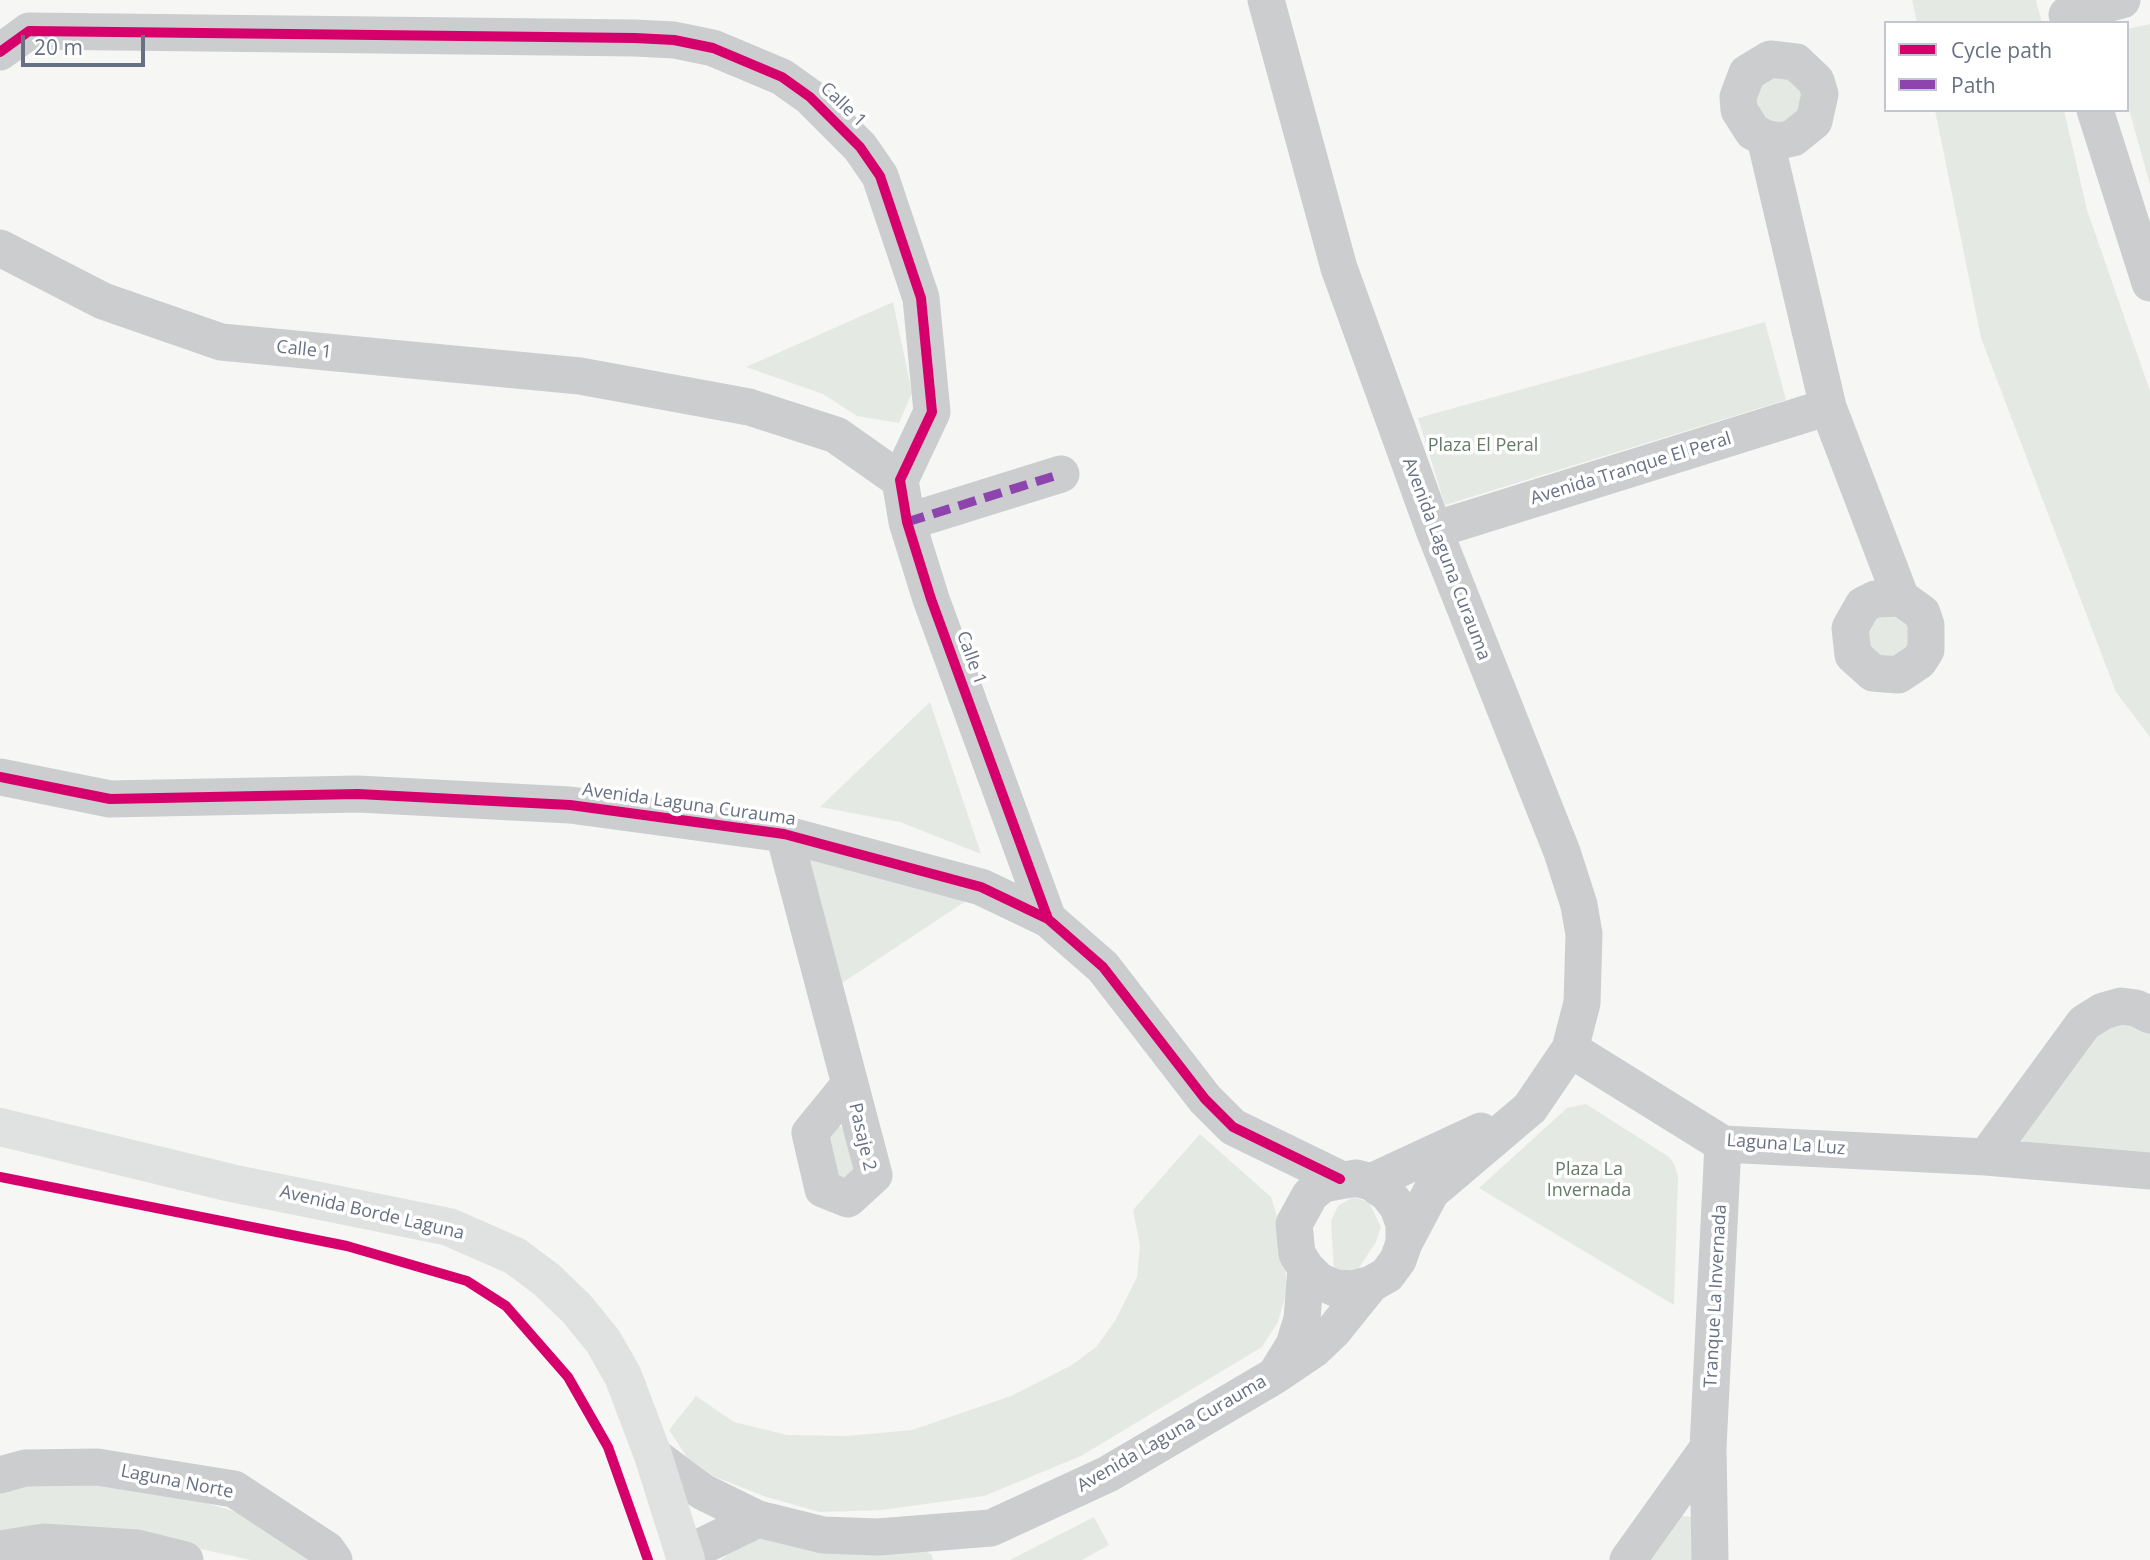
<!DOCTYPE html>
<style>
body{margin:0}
#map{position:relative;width:2150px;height:1560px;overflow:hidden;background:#f6f6f5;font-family:"Open Sans",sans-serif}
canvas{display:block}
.legend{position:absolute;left:1884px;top:21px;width:245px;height:91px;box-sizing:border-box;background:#fff;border:2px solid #c3c6ce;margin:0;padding:9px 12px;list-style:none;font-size:21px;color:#687184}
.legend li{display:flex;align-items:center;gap:14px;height:35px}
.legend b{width:35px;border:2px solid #c3c6ce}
.scale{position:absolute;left:21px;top:35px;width:124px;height:32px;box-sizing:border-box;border:4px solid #687184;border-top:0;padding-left:9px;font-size:21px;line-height:24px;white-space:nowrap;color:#687184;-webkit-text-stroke:5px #fff;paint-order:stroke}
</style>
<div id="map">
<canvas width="2150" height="1560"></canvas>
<ul class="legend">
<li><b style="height:9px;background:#d6006c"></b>Cycle path</li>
<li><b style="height:9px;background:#8e44ad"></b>Path</li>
</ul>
<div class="scale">20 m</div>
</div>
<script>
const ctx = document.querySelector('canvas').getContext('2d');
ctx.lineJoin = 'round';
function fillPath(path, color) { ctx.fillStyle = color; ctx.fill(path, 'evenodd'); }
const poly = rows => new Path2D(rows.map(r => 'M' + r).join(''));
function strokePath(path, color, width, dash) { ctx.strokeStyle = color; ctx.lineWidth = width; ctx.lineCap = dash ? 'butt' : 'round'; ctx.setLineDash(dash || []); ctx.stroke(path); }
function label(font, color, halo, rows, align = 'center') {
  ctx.font = font + ' "Open Sans",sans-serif'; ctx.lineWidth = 7; ctx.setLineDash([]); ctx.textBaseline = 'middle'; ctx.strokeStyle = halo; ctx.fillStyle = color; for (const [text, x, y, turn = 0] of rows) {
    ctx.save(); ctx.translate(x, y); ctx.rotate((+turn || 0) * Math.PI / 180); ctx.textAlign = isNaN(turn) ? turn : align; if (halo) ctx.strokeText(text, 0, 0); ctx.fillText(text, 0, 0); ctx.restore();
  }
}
fillPath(poly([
 [1912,0,2036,0,2042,23,1917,23],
 [2150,24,2150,185,2127,102,2127,29],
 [1769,75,1793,78,1804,98,1793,120,1776,124,1761,118,1754,94],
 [1935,110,2064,110,2087,210,2150,391,2150,737,2116,692,1981,338],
 [893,302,912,393,899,423,857,416,823,394,746,367],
 [1765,322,1786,400,1445,505,1418,418],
 [1903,613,1913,642,1896,660,1871,653,1864,630,1872,616],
 [930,702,981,854,900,822,820,807],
 [800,857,966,901,839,985],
 [2127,1022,2150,1031,2150,1155,2029,1145,2022,1140,2019,1133,2093,1027],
 [1586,1104,1669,1157,1674,1164,1678,1176,1674,1305,1479,1188,1567,1108],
 [832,1124,847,1129,857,1170,847,1183,834,1174,826,1138],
 [1200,1134,1271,1197,1283,1236,1287,1290,1278,1322,1262,1347,1081,1456,984,1496,882,1510,820,1512,766,1497,713,1476,687,1457,669,1430,696,1396,734,1422,787,1435,847,1436,912,1430,1011,1396,1072,1365,1096,1347,1115,1321,1137,1277,1140,1246,1133,1210],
 [1353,1197,1369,1202,1381,1227,1376,1242,1356,1272,1334,1271,1331,1221,1338,1206],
 [92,1481,183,1496,246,1515,311,1560,251,1560,123,1532,0,1533,0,1489,14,1485],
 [1676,1515,1697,1518,1694,1560,1645,1560],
 [1094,1517,1109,1545,1082,1560,1010,1560],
 [748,1538,924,1549,932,1555,933,1560,721,1560]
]), '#e5e9e4');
strokePath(poly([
 [1266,0,1339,268,1434,530,1562,852,1579,905,1584,934,1582,1003,1570,1049,1530,1108,1431,1192,1404,1243],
 [2067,15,2122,0],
 [0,52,29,31,635,38,674,40,713,48,782,77,810,97,860,147,880,176,921,298,932,412,900,480,907,522,931,599,1048,919],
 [2095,110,2150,283],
 [1765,138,1779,141,1793,138,1814,121,1820,94,1816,81,1796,62,1770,59,1747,73,1738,97,1739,110,1753,132,1765,138,1828,407,1901,598,1922,613,1926,625,1926,650,1919,661,1898,675,1873,673,1853,655,1850,628,1863,605,1875,599,1901,598],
 [0,248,103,301,221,342,580,376,749,407,836,435,900,480],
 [907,522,1061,474],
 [1434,530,1828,407],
 [0,777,110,799,358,794,570,805,784,834,981,887,1048,919,1103,967,1205,1099,1233,1127,1340,1179],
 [784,834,874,1175,848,1199,823,1189,810,1133,850,1084],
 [1570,1049,1723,1144,1986,1157,2150,1171],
 [1986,1157,2084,1023,2103,1011,2121,1006,2136,1008,2150,1015],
 [1371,1182,1481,1131],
 [1278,1371,1294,1345,1302,1319,1306,1268,1297,1254,1294,1224,1310,1195,1323,1184,1356,1178,1371,1182,1387,1193,1398,1207,1404,1224,1404,1243,1398,1260,1387,1275,1371,1284,1353,1289,1335,1288,1319,1281,1306,1268],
 [653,1455,703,1492,758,1519,823,1535,878,1537,991,1528,1108,1474,1276,1375,1313,1350,1334,1330,1371,1284],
 [0,1475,25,1468,97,1467,234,1489,327,1550,334,1560],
 [0,1549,44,1542,137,1548,185,1560],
 [684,1555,758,1519],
 [1628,1560,1708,1448],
 [1710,1560,1708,1448,1723,1144]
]), '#cccdcf', 37);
strokePath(poly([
 [0,1127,231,1183,449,1227,515,1256,547,1280,577,1309,603,1341,623,1376,653,1455,686,1560]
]), '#e0e1e1', 38);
strokePath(poly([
 [907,522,1061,474]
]), '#8e44ad', 9, [18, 9]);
strokePath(poly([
 [0,52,29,31,635,38,674,40,713,48,782,77,810,97,860,147,880,176,921,298,932,412,900,480,907,522,931,599,1048,919],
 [0,777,110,799,358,794,570,805,784,834,981,887,1048,919,1103,967,1205,1099,1233,1127,1340,1179],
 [0,1177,347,1246,467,1281,506,1306,568,1377,608,1447,648,1560]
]), '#d6006c', 10);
label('18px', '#687184', '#fff', [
 ["Calle 1",843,105,44],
 ["Calle 1",304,350,6],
 ["Avenida Tranque El Peral",1631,469,-17],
 ["Avenida Laguna Curauma",1446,559,69],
 ["Calle 1",971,658,70],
 ["Avenida Laguna Curauma",689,805,8],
 ["Pasaje 2",862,1137,77],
 ["Laguna La Luz",1786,1145,4],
 ["Avenida Borde Laguna",372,1213,13],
 ["Tranque La Invernada",1716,1296,-87],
 ["Avenida Laguna Curauma",1172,1434,-30],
 ["Laguna Norte",177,1482,11]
]);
label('18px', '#667b67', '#fff', [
 ["Plaza El Peral",1483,446],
 ["Plaza La",1589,1170],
 ["Invernada",1589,1191]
]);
</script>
